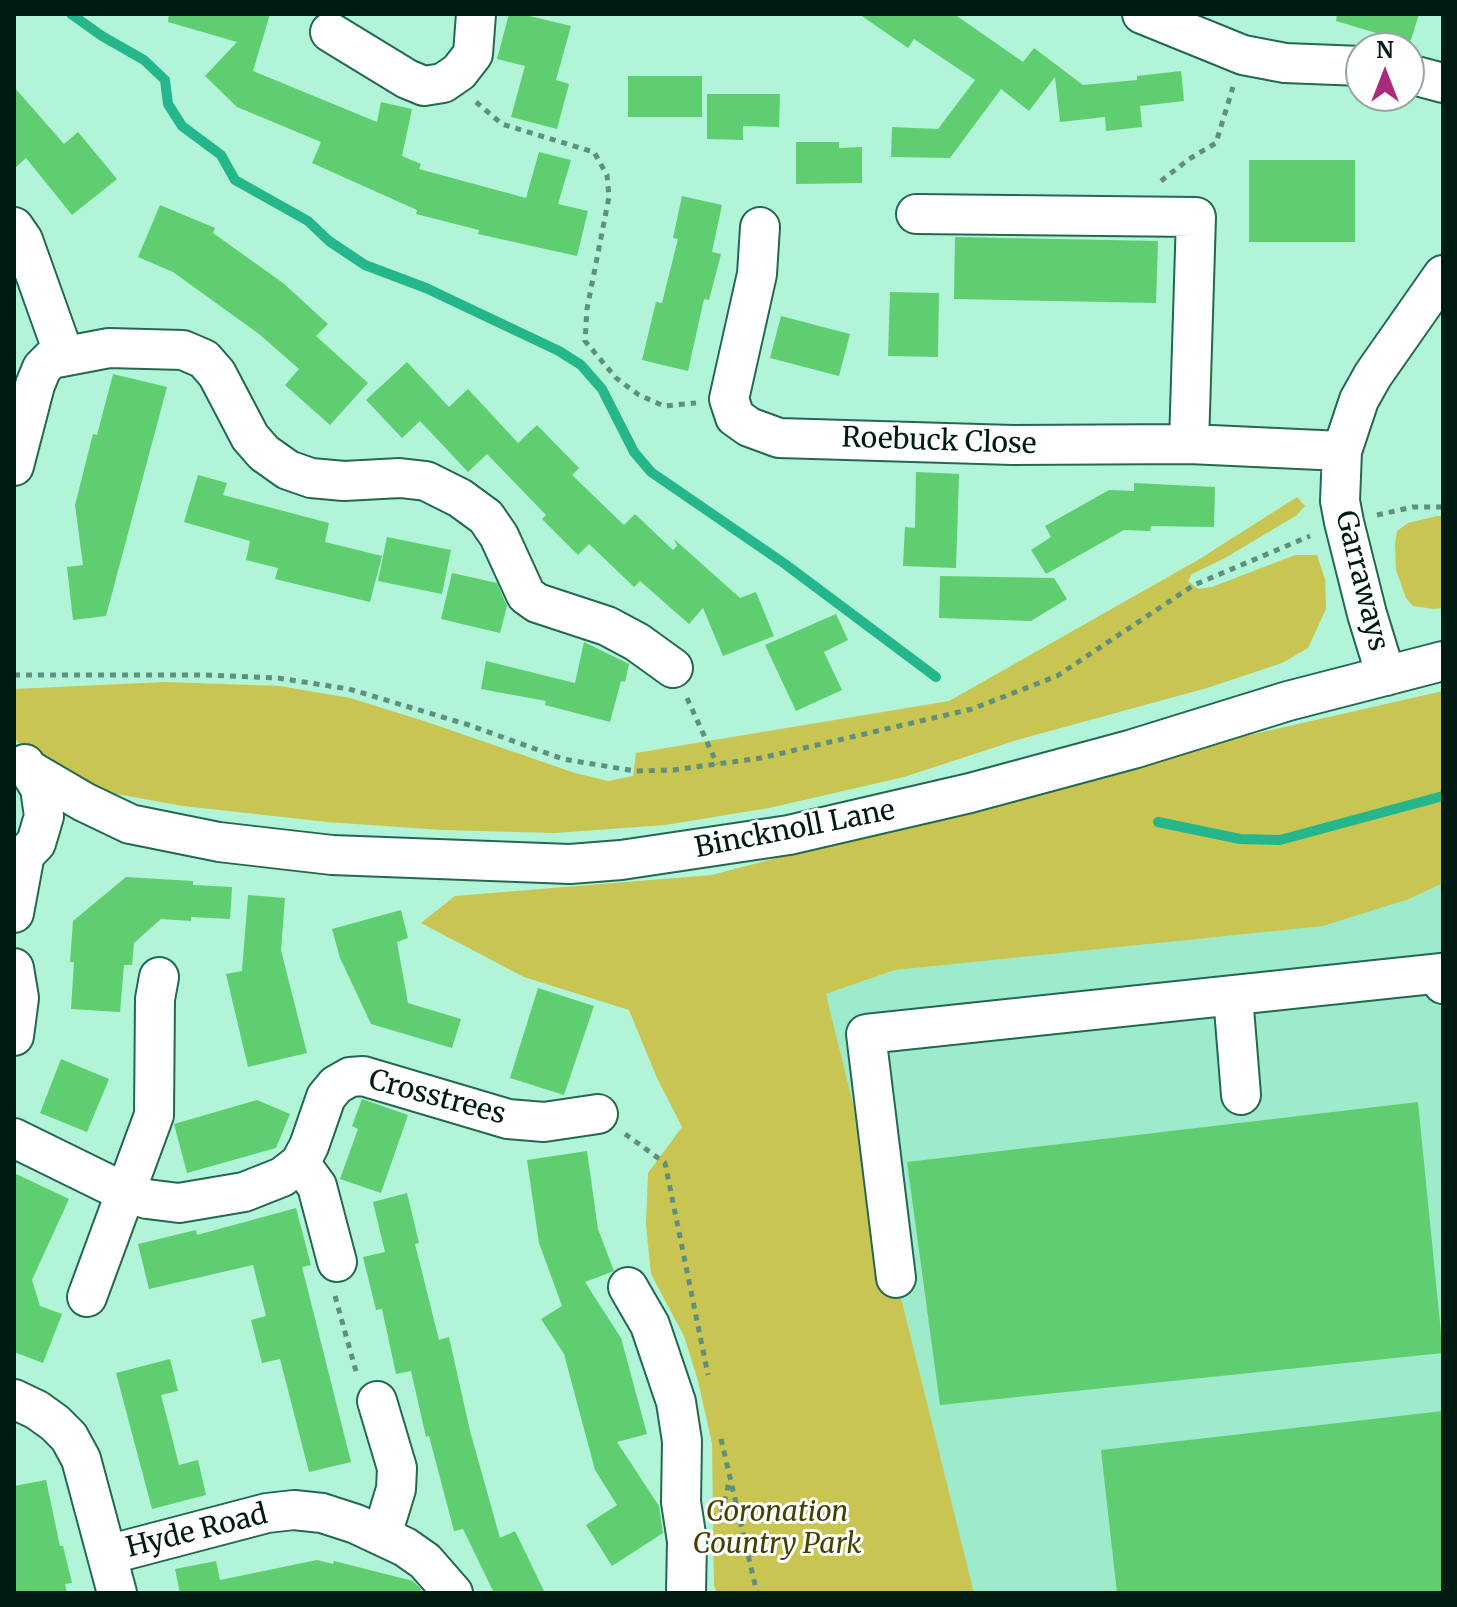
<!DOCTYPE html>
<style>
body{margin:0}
#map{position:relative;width:1457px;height:1607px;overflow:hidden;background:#b1f4d8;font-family:Merriweather,serif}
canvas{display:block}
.frame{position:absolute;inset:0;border:16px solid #011b12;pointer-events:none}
.north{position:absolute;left:1345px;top:32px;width:80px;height:80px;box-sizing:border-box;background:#fff;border:2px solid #99a4a0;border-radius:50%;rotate:0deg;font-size:22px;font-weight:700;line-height:32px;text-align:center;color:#011b12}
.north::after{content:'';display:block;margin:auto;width:28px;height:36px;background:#aa2b7a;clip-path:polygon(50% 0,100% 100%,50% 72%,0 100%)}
</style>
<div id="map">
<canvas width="1457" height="1607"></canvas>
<div class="frame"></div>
<div class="north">N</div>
</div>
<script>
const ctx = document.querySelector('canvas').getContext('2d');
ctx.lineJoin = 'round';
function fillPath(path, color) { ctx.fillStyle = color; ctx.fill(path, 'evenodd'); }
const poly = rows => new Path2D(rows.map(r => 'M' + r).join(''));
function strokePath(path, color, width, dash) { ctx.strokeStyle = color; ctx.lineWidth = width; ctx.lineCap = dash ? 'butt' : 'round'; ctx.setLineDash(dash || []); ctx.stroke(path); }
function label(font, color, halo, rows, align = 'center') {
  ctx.font = font + ' Merriweather,serif'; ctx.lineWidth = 6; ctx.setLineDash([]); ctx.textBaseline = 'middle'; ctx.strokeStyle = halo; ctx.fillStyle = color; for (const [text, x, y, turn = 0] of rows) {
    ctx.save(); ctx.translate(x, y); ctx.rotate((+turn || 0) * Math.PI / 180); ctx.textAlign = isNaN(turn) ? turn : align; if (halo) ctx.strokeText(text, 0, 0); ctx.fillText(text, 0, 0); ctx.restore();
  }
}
fillPath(poly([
 [1443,883,1443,1593,974,1593,826,994,895,970,1409,899]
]), '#9eebcc');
fillPath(poly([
 [1297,497,1305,506,1297,515,1225,558,1192,574,1188,581,1198,589,1212,587,1295,555,1317,555,1325,579,1326,609,1308,648,1282,663,1207,688,1017,740,904,777,769,808,665,825,555,833,442,830,327,822,183,806,111,793,65,777,34,760,14,738,14,689,165,682,280,686,350,698,424,721,575,773,608,781,633,776,636,753,949,701,1198,560],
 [1437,516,1443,516,1443,608,1434,609,1413,606,1406,598,1396,570,1395,544,1397,531,1408,523],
 [1443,691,1443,883,1409,899,1323,926,895,970,826,994,974,1593,717,1593,714,1586,712,1443,698,1381,684,1336,651,1274,646,1225,648,1173,682,1127,657,1078,629,1010,524,977,421,923,455,896,712,875,1219,742]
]), '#c9c553');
strokePath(poly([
 [71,14,102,36,144,60,165,80,168,104,182,126,221,155,235,180,308,221,329,241,365,265,426,288,559,351,581,365,602,389,634,452,651,472,785,564,936,677],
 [1158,822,1240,839,1280,840,1443,796]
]), '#26b68b', 10);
fillPath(poly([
 [169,14,270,14,253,71,377,122,381,102,412,109,402,156,421,164,419,169,526,198,539,152,571,160,558,204,588,211,577,256,478,234,479,230,416,214,417,210,312,163,321,142,237,107,205,76,237,42,168,22],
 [509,14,521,14,571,26,556,80,569,84,557,129,511,117,525,66,497,59],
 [859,14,954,14,1023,62,1034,48,1083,85,1137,80,1137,76,1181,71,1184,101,1140,106,1142,127,1106,131,1105,117,1060,122,1055,77,1029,111,1001,89,950,158,891,157,892,127,938,129,975,80,914,39,908,48],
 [1337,14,1419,14,1410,43,1336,21],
 [628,76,702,76,702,117,628,117],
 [14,87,64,144,78,132,117,179,72,215,26,158,14,169],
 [707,94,780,94,779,127,743,126,743,140,707,139],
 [796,142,839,142,839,148,862,147,862,183,796,184],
 [1249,160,1355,160,1355,242,1249,242],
 [682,196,722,205,712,252,721,254,709,300,704,299,688,371,642,360,656,302,662,303,678,239,673,238],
 [160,205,215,228,213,233,283,283,328,324,316,336,368,383,330,425,285,385,299,369,259,334,173,272,138,257],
 [955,237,1158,241,1156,303,954,299],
 [890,292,939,293,938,357,888,356],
 [781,316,850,334,839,376,770,358],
 [407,362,449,407,468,389,518,443,537,425,579,468,572,475,624,525,635,514,673,550,677,546,674,539,740,598,756,592,774,636,723,656,703,608,689,624,640,581,634,587,589,544,578,555,542,519,546,515,487,454,468,472,420,421,402,438,366,400],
 [113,374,167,387,106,616,73,620,67,567,83,565,75,505,93,434,97,435],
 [916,472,959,474,956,568,903,566,905,527,915,528],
 [198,475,227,483,223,495,329,523,325,542,382,556,370,602,275,579,278,568,246,560,250,541,184,522],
 [1134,483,1215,487,1214,527,1151,526,1150,531,1124,530,1046,574,1031,550,1051,537,1045,526,1109,490,1134,491],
 [387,537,451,550,442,594,378,581],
 [452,573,497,583,507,606,500,633,441,619],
 [940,576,1054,578,1067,599,1031,621,939,618],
 [836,614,848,640,824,652,842,690,796,711,765,645],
 [584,642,629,664,625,682,621,681,610,722,545,705,546,701,481,689,486,661,575,683],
 [126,877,193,881,193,885,232,887,230,919,191,917,191,921,161,919,134,943,132,965,124,965,120,1012,71,1009,74,962,70,962,73,921],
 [248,895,285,898,281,950,307,1053,248,1067,226,974,242,971],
 [401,910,408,938,397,942,408,1003,461,1019,452,1048,371,1024,340,958,332,929],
 [538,988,594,1006,564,1095,510,1078],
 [61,1059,109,1079,87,1132,40,1113],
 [362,1099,408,1115,381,1193,340,1179,358,1129,352,1126],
 [257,1100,290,1114,276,1148,187,1173,174,1124],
 [1418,1102,1443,1353,940,1405,907,1162],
 [587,1151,598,1229,614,1271,585,1282,621,1338,647,1434,617,1442,659,1506,663,1533,612,1566,586,1525,617,1505,595,1470,564,1354,541,1319,562,1306,539,1243,527,1160],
 [14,1173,69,1199,32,1280,40,1306,62,1314,43,1363,14,1352],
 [407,1193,419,1243,415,1244,439,1340,449,1337,470,1431,500,1538,515,1531,545,1593,494,1593,463,1529,454,1531,429,1436,426,1437,411,1371,396,1374,382,1309,376,1310,363,1257,385,1252,373,1202],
 [296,1208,311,1265,302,1267,351,1462,309,1472,280,1359,262,1363,251,1320,266,1316,253,1265,149,1289,138,1244,196,1230,197,1235],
 [170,1359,178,1391,161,1395,179,1465,198,1460,206,1495,152,1509,116,1373],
 [1443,1411,1443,1593,1117,1593,1101,1450],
 [46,1480,60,1546,63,1546,72,1583,65,1584,67,1593,14,1593,14,1486],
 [317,1560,333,1564,334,1561,413,1581,421,1589,420,1593,180,1593,175,1569,216,1561,221,1585,220,1580]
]), '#5ece71');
const minor = poly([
 [1142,14,1243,55,1285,63,1361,66],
 [330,32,407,79,424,86,443,83,459,72,473,54,476,14],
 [1409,74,1443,83],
 [916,214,1196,217,1189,444],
 [14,227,23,240,64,355],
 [760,227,757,274,729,399,735,417,749,427,779,438,1013,445,1189,444,1342,451],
 [14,466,35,385,42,368,51,359,109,348,183,350,204,359,217,374,250,437,264,453,288,470,311,478,344,481,400,478,426,481,460,498,486,517,499,536,526,595,537,603,607,626,637,642,673,668],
 [1386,676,1367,614,1344,522,1340,501,1342,451,1359,400,1373,375,1443,275],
 [31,771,84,802,130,824,219,842,332,855,570,864,621,860,789,835,970,793,1133,749,1288,701,1443,661],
 [14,866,36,843,44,816,40,788,25,764],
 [14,913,24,859],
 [14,968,19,998,14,1036],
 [1233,996,1241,1095],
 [14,1138,124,1192,147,1199,179,1203,244,1192,282,1177,300,1163,309,1146,326,1097,336,1085,350,1077,363,1076,508,1119,544,1122,598,1114],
 [300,1163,317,1186,337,1262],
 [896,1278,866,1034,1442,973,1443,984],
 [628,1287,650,1325,676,1402,682,1441,681,1502,687,1541,686,1593],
 [87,1297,154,1115,155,999,159,977],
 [14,1399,37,1410,55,1423,69,1437,81,1459,117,1593],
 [377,1401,397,1468,396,1489,382,1535],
 [107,1555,267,1513,294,1510,322,1513,356,1524,405,1547,425,1561,453,1593]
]);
strokePath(minor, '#256851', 42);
strokePath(poly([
 [476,102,502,124,594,152,607,175,609,197,587,309,585,341,616,378,639,395,664,406,696,403],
 [1161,181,1189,159,1216,143,1233,87],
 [1377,515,1413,507,1443,507],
 [14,675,203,675,278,678,349,689,469,725,563,759,635,771,673,770,761,758,972,709,1057,676,1194,585,1310,536],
 [687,698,717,764],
 [625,1134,665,1163,708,1375],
 [335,1296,357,1375],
 [721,1439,757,1593],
 [722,1514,729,1481]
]), '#60907c', 5, [6, 6]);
strokePath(minor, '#fff', 38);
label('28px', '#011b12', '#fff', [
 ["Roebuck Close",939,442,2],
 ["Garraways",1361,581,76],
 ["Bincknoll Lane",795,830,-11],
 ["Crosstrees",437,1098,15],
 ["Hyde Road",197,1532,-14]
]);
label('italic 28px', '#434100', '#fff', [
 ["Coronation",777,1513],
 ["Country Park",777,1545]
]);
</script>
